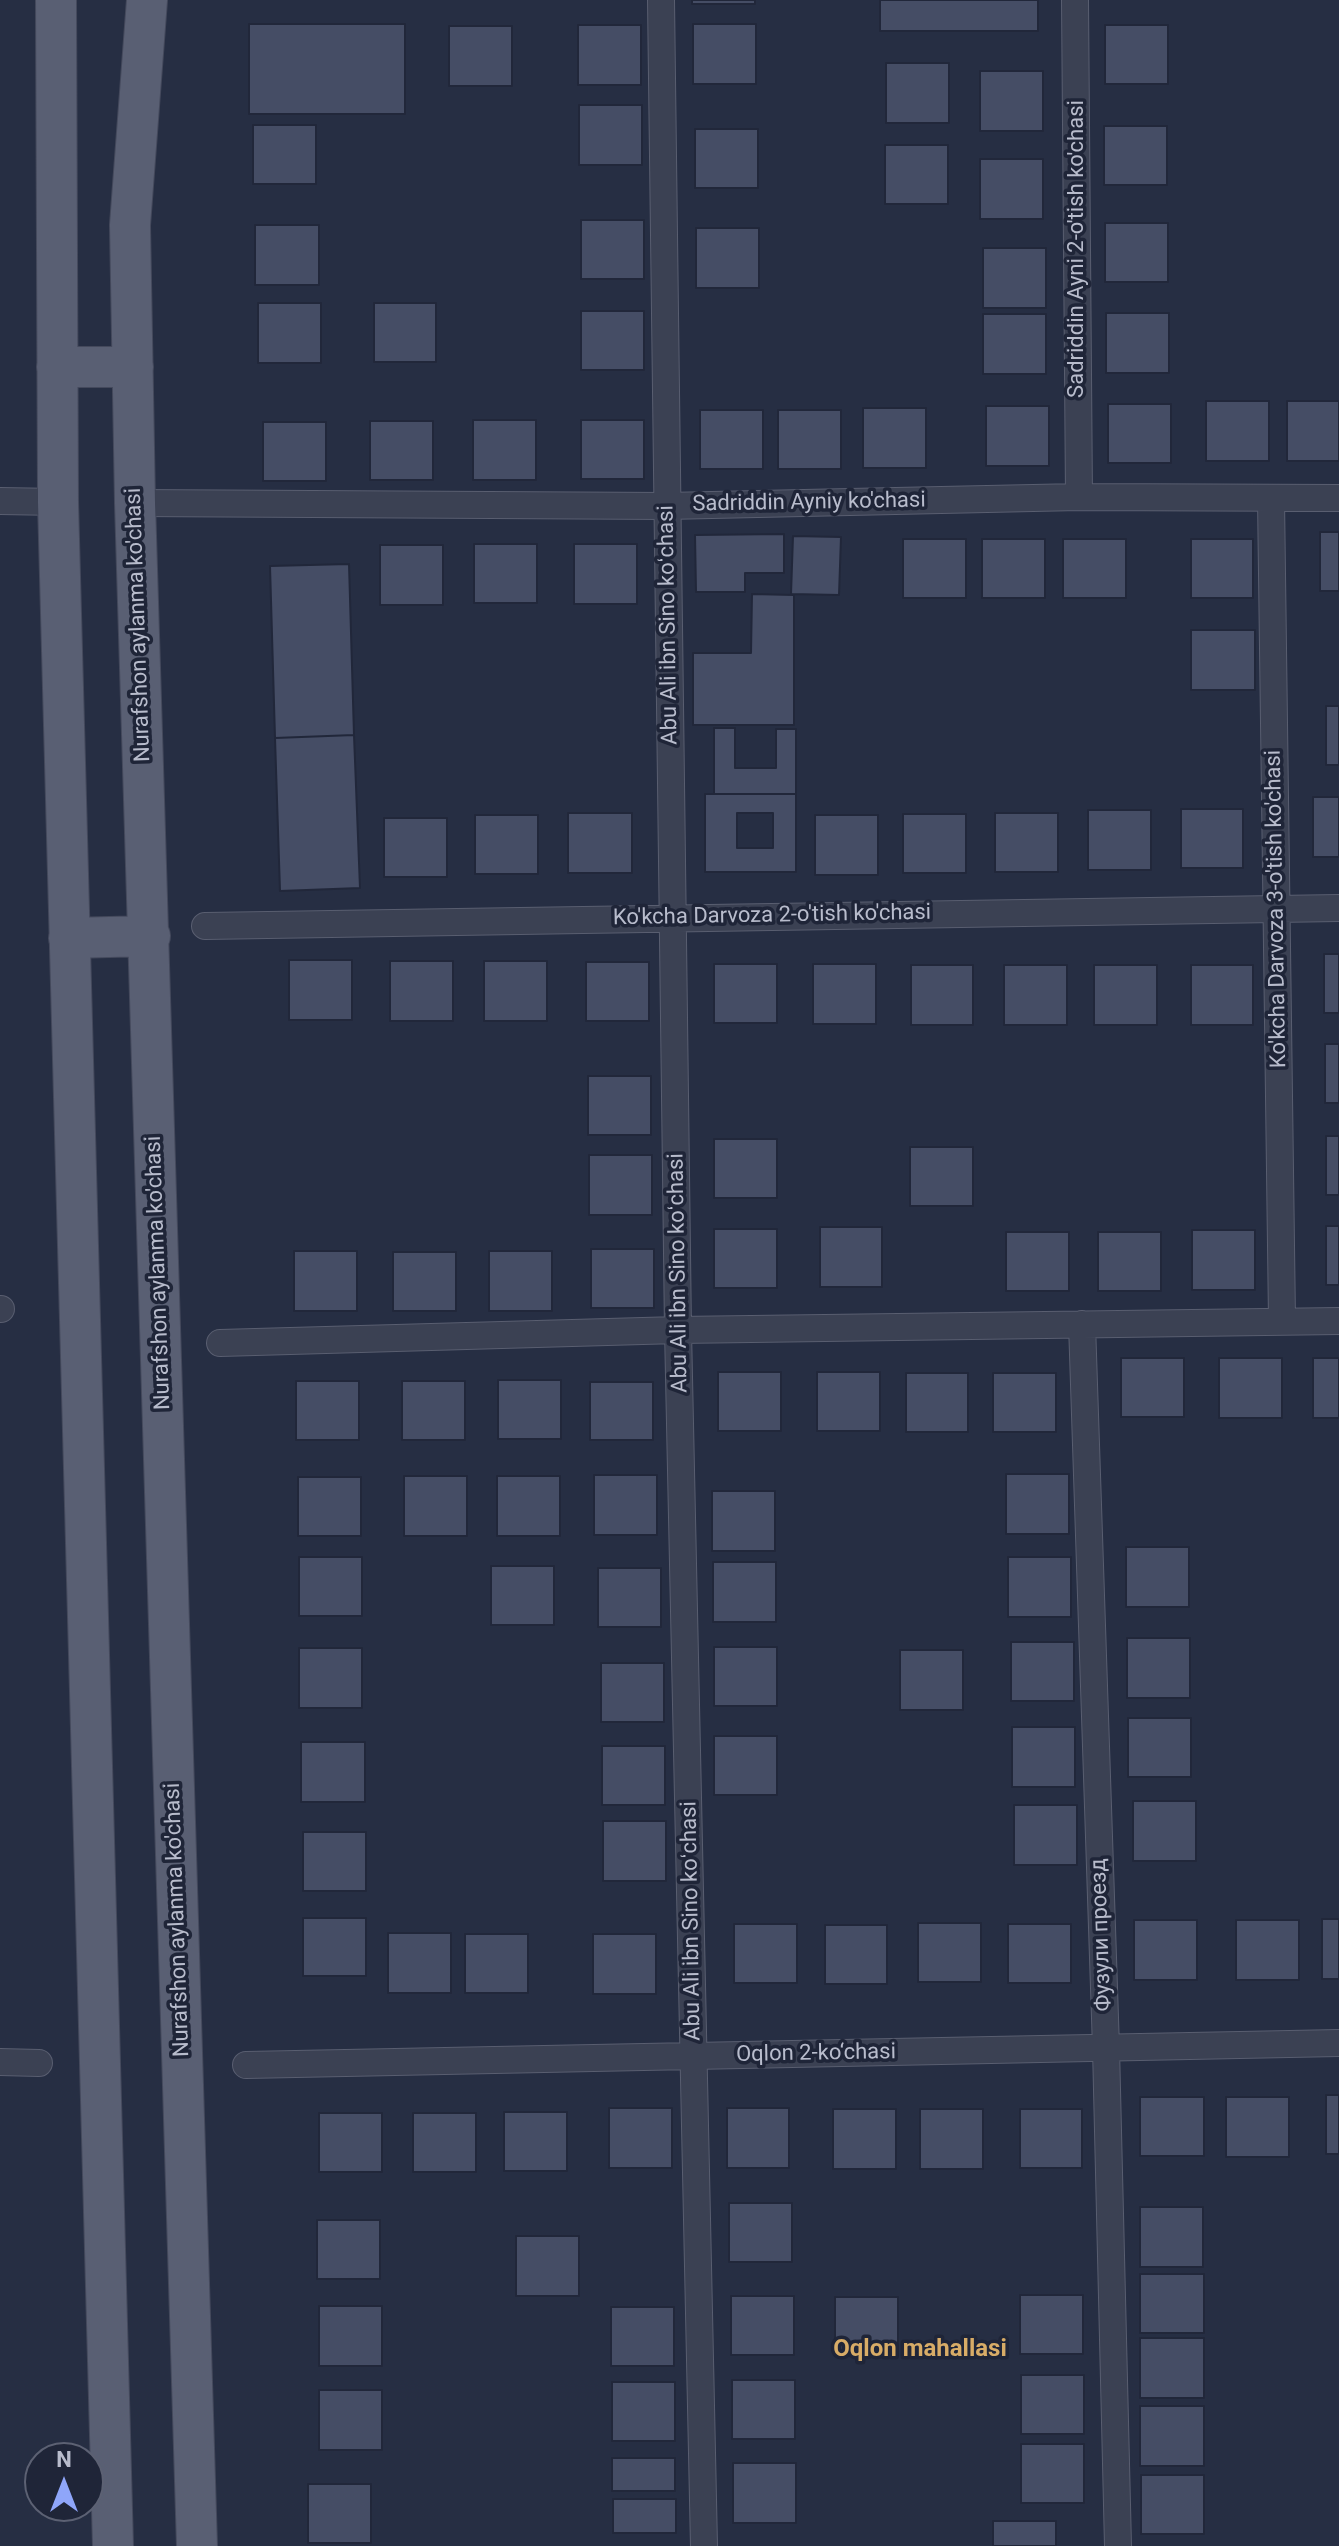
<!DOCTYPE html>
<meta charset="utf-8">
<style>
body{margin:0}
#map{position:relative;width:1339px;height:2546px;overflow:hidden;background:#262e43;font-family:Roboto,sans-serif}
canvas{display:block}
.north{position:absolute;left:24px;top:2442px;width:80px;height:80px;box-sizing:border-box;background:#1f2538;border:2px solid #5c6173;border-radius:50%;rotate:0deg;font-size:22px;font-weight:700;line-height:32px;text-align:center;color:#b8bccc}
.north::after{content:'';display:block;margin:auto;width:28px;height:36px;background:#8fa6fa;clip-path:polygon(50% 0,100% 100%,50% 72%,0 100%)}
</style>
<div id="map">
<canvas width="1339" height="2546"></canvas>
<div class="north">N</div>
</div>
<script>
const ctx = document.querySelector('canvas').getContext('2d');
ctx.lineJoin = 'round';
function fillPath(path, color) { ctx.fillStyle = color; ctx.fill(path, 'evenodd'); }
const poly = rows => new Path2D(rows.map(r => 'M' + r).join(''));
function strokePath(path, color, width, dash) { ctx.strokeStyle = color; ctx.lineWidth = width; ctx.lineCap = dash ? 'butt' : 'round'; ctx.setLineDash(dash || []); ctx.stroke(path); }
function label(font, color, halo, rows, align = 'center') {
  ctx.font = font + ' Roboto,sans-serif'; ctx.lineWidth = 7; ctx.setLineDash([]); ctx.textBaseline = 'middle'; ctx.strokeStyle = halo; ctx.fillStyle = color; for (const [text, x, y, turn = 0] of rows) {
    ctx.save(); ctx.translate(x, y); ctx.rotate((+turn || 0) * Math.PI / 180); ctx.textAlign = isNaN(turn) ? turn : align; if (halo) ctx.strokeText(text, 0, 0); ctx.fillText(text, 0, 0); ctx.restore();
  }
}
const building = poly([
 [692,0,755,0,755,4,692,4,692,0],
 [880,0,1038,0,1038,31,880,31,880,0],
 [249,24,405,24,405,114,249,114,249,24],
 [693,24,756,24,756,84,693,84,693,24],
 [578,25,641,25,641,85,578,85,578,25],
 [1105,25,1168,25,1168,84,1105,84,1105,25],
 [449,26,512,26,512,86,449,86,449,26],
 [886,63,949,63,949,123,886,123,886,63],
 [980,71,1043,71,1043,131,980,131,980,71],
 [579,105,642,105,642,165,579,165,579,105],
 [253,125,316,125,316,184,253,184,253,125],
 [1104,126,1167,126,1167,185,1104,185,1104,126],
 [695,129,758,129,758,188,695,188,695,129],
 [885,145,948,145,948,204,885,204,885,145],
 [980,159,1043,159,1043,219,980,219,980,159],
 [581,220,644,220,644,279,581,279,581,220],
 [1105,223,1168,223,1168,282,1105,282,1105,223],
 [255,225,319,225,319,285,255,285,255,225],
 [696,228,759,228,759,288,696,288,696,228],
 [983,248,1046,248,1046,308,983,308,983,248],
 [258,303,321,303,321,363,258,363,258,303],
 [374,303,436,303,436,362,374,362,374,303],
 [581,311,644,311,644,370,581,370,581,311],
 [1106,313,1169,313,1169,373,1106,373,1106,313],
 [983,314,1046,314,1046,374,983,374,983,314],
 [1206,401,1269,401,1269,461,1206,461,1206,401],
 [1287,401,1339,401,1339,461,1287,461,1287,401],
 [1108,404,1171,404,1171,463,1108,463,1108,404],
 [986,406,1049,406,1049,466,986,466,986,406],
 [863,408,926,408,926,468,863,468,863,408],
 [700,410,763,410,763,469,700,469,700,410],
 [778,410,841,410,841,469,778,469,778,410],
 [473,420,536,420,536,480,473,480,473,420],
 [581,420,644,420,644,479,581,479,581,420],
 [370,421,433,421,433,480,370,480,370,421],
 [263,422,326,422,326,481,263,481,263,422],
 [1320,532,1339,532,1339,591,1320,591,1320,532],
 [784,534,784,573,745,573,745,592,696,592,695,535,784,534],
 [793,536,841,537,839,595,791,594,793,536],
 [903,539,966,539,966,598,903,598,903,539],
 [982,539,1045,539,1045,598,982,598,982,539],
 [1063,539,1126,539,1126,598,1063,598,1063,539],
 [1191,539,1253,539,1253,598,1191,598,1191,539],
 [474,544,537,544,537,603,474,603,474,544],
 [574,544,637,544,637,604,574,604,574,544],
 [380,545,443,545,443,605,380,605,380,545],
 [349,564,354,735,275,738,270,566,349,564],
 [752,594,794,595,794,725,693,725,693,653,751,653,752,594],
 [1191,630,1255,630,1255,690,1191,690,1191,630],
 [1326,706,1339,706,1339,765,1326,765,1326,706],
 [714,728,735,728,735,768,776,768,776,729,796,729,796,794,714,794,714,728],
 [354,735,360,888,280,891,275,738,354,735],
 [705,794,796,794,796,872,705,872,705,794],
 [737,813,773,813,773,848,737,848,737,813],
 [1313,797,1339,797,1339,857,1313,857,1313,797],
 [1181,809,1243,809,1243,868,1181,868,1181,809],
 [1088,810,1151,810,1151,870,1088,870,1088,810],
 [568,813,632,813,632,873,568,873,568,813],
 [995,813,1058,813,1058,872,995,872,995,813],
 [903,814,966,814,966,873,903,873,903,814],
 [475,815,538,815,538,874,475,874,475,815],
 [815,815,878,815,878,875,815,875,815,815],
 [384,818,447,818,447,877,384,877,384,818],
 [1324,954,1339,954,1339,1013,1324,1013,1324,954],
 [289,960,352,960,352,1020,289,1020,289,960],
 [390,961,453,961,453,1021,390,1021,390,961],
 [484,961,547,961,547,1021,484,1021,484,961],
 [586,962,649,962,649,1021,586,1021,586,962],
 [714,964,777,964,777,1023,714,1023,714,964],
 [813,964,876,964,876,1024,813,1024,813,964],
 [911,965,973,965,973,1025,911,1025,911,965],
 [1004,965,1067,965,1067,1025,1004,1025,1004,965],
 [1094,965,1157,965,1157,1025,1094,1025,1094,965],
 [1191,965,1253,965,1253,1025,1191,1025,1191,965],
 [1325,1044,1339,1044,1339,1103,1325,1103,1325,1044],
 [588,1076,651,1076,651,1135,588,1135,588,1076],
 [1326,1136,1339,1136,1339,1195,1326,1195,1326,1136],
 [714,1139,777,1139,777,1198,714,1198,714,1139],
 [910,1147,973,1147,973,1206,910,1206,910,1147],
 [589,1155,652,1155,652,1215,589,1215,589,1155],
 [1326,1226,1339,1226,1339,1285,1326,1285,1326,1226],
 [820,1227,882,1227,882,1287,820,1287,820,1227],
 [714,1229,777,1229,777,1288,714,1288,714,1229],
 [1192,1230,1255,1230,1255,1290,1192,1290,1192,1230],
 [1006,1232,1069,1232,1069,1291,1006,1291,1006,1232],
 [1098,1232,1161,1232,1161,1291,1098,1291,1098,1232],
 [591,1249,654,1249,654,1308,591,1308,591,1249],
 [294,1251,357,1251,357,1311,294,1311,294,1251],
 [489,1251,552,1251,552,1311,489,1311,489,1251],
 [393,1252,456,1252,456,1311,393,1311,393,1252],
 [1121,1358,1184,1358,1184,1417,1121,1417,1121,1358],
 [1219,1358,1282,1358,1282,1418,1219,1418,1219,1358],
 [1313,1358,1339,1358,1339,1418,1313,1418,1313,1358],
 [718,1372,781,1372,781,1431,718,1431,718,1372],
 [817,1372,880,1372,880,1431,817,1431,817,1372],
 [906,1373,968,1373,968,1432,906,1432,906,1373],
 [993,1373,1056,1373,1056,1432,993,1432,993,1373],
 [498,1380,561,1380,561,1439,498,1439,498,1380],
 [296,1381,359,1381,359,1440,296,1440,296,1381],
 [402,1381,465,1381,465,1440,402,1440,402,1381],
 [590,1382,653,1382,653,1440,590,1440,590,1382],
 [1006,1474,1069,1474,1069,1534,1006,1534,1006,1474],
 [594,1475,657,1475,657,1535,594,1535,594,1475],
 [404,1476,467,1476,467,1536,404,1536,404,1476],
 [497,1476,560,1476,560,1536,497,1536,497,1476],
 [298,1477,361,1477,361,1536,298,1536,298,1477],
 [712,1491,775,1491,775,1551,712,1551,712,1491],
 [1126,1547,1189,1547,1189,1607,1126,1607,1126,1547],
 [299,1557,362,1557,362,1616,299,1616,299,1557],
 [1008,1557,1071,1557,1071,1617,1008,1617,1008,1557],
 [713,1562,776,1562,776,1622,713,1622,713,1562],
 [491,1566,554,1566,554,1625,491,1625,491,1566],
 [598,1568,661,1568,661,1627,598,1627,598,1568],
 [1127,1638,1190,1638,1190,1698,1127,1698,1127,1638],
 [1011,1642,1074,1642,1074,1701,1011,1701,1011,1642],
 [714,1647,777,1647,777,1706,714,1706,714,1647],
 [299,1648,362,1648,362,1708,299,1708,299,1648],
 [900,1650,963,1650,963,1710,900,1710,900,1650],
 [601,1663,664,1663,664,1722,601,1722,601,1663],
 [1128,1718,1191,1718,1191,1777,1128,1777,1128,1718],
 [1012,1727,1075,1727,1075,1787,1012,1787,1012,1727],
 [714,1736,777,1736,777,1795,714,1795,714,1736],
 [301,1742,365,1742,365,1802,301,1802,301,1742],
 [602,1746,665,1746,665,1805,602,1805,602,1746],
 [1133,1801,1196,1801,1196,1861,1133,1861,1133,1801],
 [1014,1805,1077,1805,1077,1865,1014,1865,1014,1805],
 [603,1821,666,1821,666,1881,603,1881,603,1821],
 [303,1832,366,1832,366,1891,303,1891,303,1832],
 [303,1918,366,1918,366,1976,303,1976,303,1918],
 [1322,1919,1339,1919,1339,1979,1322,1979,1322,1919],
 [1134,1920,1197,1920,1197,1980,1134,1980,1134,1920],
 [1236,1920,1299,1920,1299,1980,1236,1980,1236,1920],
 [918,1923,981,1923,981,1982,918,1982,918,1923],
 [734,1924,797,1924,797,1983,734,1983,734,1924],
 [1008,1924,1071,1924,1071,1983,1008,1983,1008,1924],
 [825,1925,887,1925,887,1984,825,1984,825,1925],
 [388,1933,451,1933,451,1993,388,1993,388,1933],
 [465,1934,528,1934,528,1993,465,1993,465,1934],
 [593,1934,656,1934,656,1994,593,1994,593,1934],
 [1326,2095,1339,2095,1339,2154,1326,2154,1326,2095],
 [1140,2097,1204,2097,1204,2156,1140,2156,1140,2097],
 [1226,2097,1289,2097,1289,2157,1226,2157,1226,2097],
 [609,2108,672,2108,672,2168,609,2168,609,2108],
 [727,2108,789,2108,789,2168,727,2168,727,2108],
 [833,2109,896,2109,896,2169,833,2169,833,2109],
 [920,2109,983,2109,983,2169,920,2169,920,2109],
 [1020,2109,1082,2109,1082,2168,1020,2168,1020,2109],
 [504,2112,567,2112,567,2171,504,2171,504,2112],
 [319,2113,382,2113,382,2172,319,2172,319,2113],
 [413,2113,476,2113,476,2172,413,2172,413,2113],
 [729,2203,792,2203,792,2262,729,2262,729,2203],
 [1140,2207,1203,2207,1203,2267,1140,2267,1140,2207],
 [317,2220,380,2220,380,2279,317,2279,317,2220],
 [516,2236,579,2236,579,2296,516,2296,516,2236],
 [1140,2274,1204,2274,1204,2333,1140,2333,1140,2274],
 [1020,2295,1083,2295,1083,2354,1020,2354,1020,2295],
 [731,2296,794,2296,794,2355,731,2355,731,2296],
 [835,2297,898,2297,898,2356,835,2356,835,2297],
 [319,2306,382,2306,382,2366,319,2366,319,2306],
 [611,2307,674,2307,674,2366,611,2366,611,2307],
 [1140,2338,1204,2338,1204,2398,1140,2398,1140,2338],
 [1021,2375,1084,2375,1084,2434,1021,2434,1021,2375],
 [732,2380,795,2380,795,2439,732,2439,732,2380],
 [612,2382,675,2382,675,2441,612,2441,612,2382],
 [319,2390,382,2390,382,2450,319,2450,319,2390],
 [1140,2406,1204,2406,1204,2466,1140,2466,1140,2406],
 [1021,2444,1084,2444,1084,2503,1021,2503,1021,2444],
 [612,2458,675,2458,675,2491,612,2491,612,2458],
 [733,2463,796,2463,796,2523,733,2523,733,2463],
 [1141,2475,1204,2475,1204,2534,1141,2534,1141,2475],
 [308,2484,371,2484,371,2543,308,2543,308,2484],
 [613,2499,676,2499,676,2533,613,2533,613,2499],
 [993,2521,1056,2521,1056,2546,993,2546,993,2521]
]);
fillPath(building, '#454d65');
strokePath(building, '#21273a', 2);
const minor = poly([
 [661,0,678,1330,704,2546],
 [1075,0,1079,497],
 [1271,499,1282,1320],
 [0,501,58,502],
 [135,503,666,506,1079,497,1339,498],
 [205,926,1339,908],
 [0,1309,1,1309],
 [1082,1324,1106,2048,1118,2546],
 [220,1343,678,1330,1339,1321],
 [0,2062,39,2063],
 [246,2065,1339,2043]
]);
const primary = poly([
 [56,0,58,502,113,2546],
 [147,0,130,225,135,503,197,2546],
 [57,367,133,367],
 [69,938,150,936]
]);
strokePath(minor, '#595e70', 28);
strokePath(primary, '#44495c', 42);
strokePath(minor, '#3b4153', 26);
strokePath(primary, '#595f73', 40);
label('22px', '#b8bccc', '#1f2538', [
 ["Sadriddin Ayni 2-o'tish ko'chasi",1077,249,-90],
 ["Sadriddin Ayniy ko'chasi",809,503,-1],
 ["Nurafshon aylanma ko'chasi",139,625,-92],
 ["Abu Ali ibn Sino koʻchasi",669,625,-91],
 ["Ko'kcha Darvoza 3-o'tish ko'chasi",1277,909,-91],
 ["Ko'kcha Darvoza 2-o'tish ko'chasi",772,916,-1],
 ["Nurafshon aylanma ko'chasi",159,1273,-92],
 ["Abu Ali ibn Sino koʻchasi",679,1273,-91],
 ["Nurafshon aylanma ko'chasi",178,1920,-92],
 ["Abu Ali ibn Sino koʻchasi",692,1921,-91],
 ["Фузули проезд",1102,1935,-92],
 ["Oqlon 2-ko‘chasi",816,2054,-1]
]);
label('bold 24px', '#d8ac67', '#1f2538', [
 ["Oqlon mahallasi",920,2350]
]);
</script>
